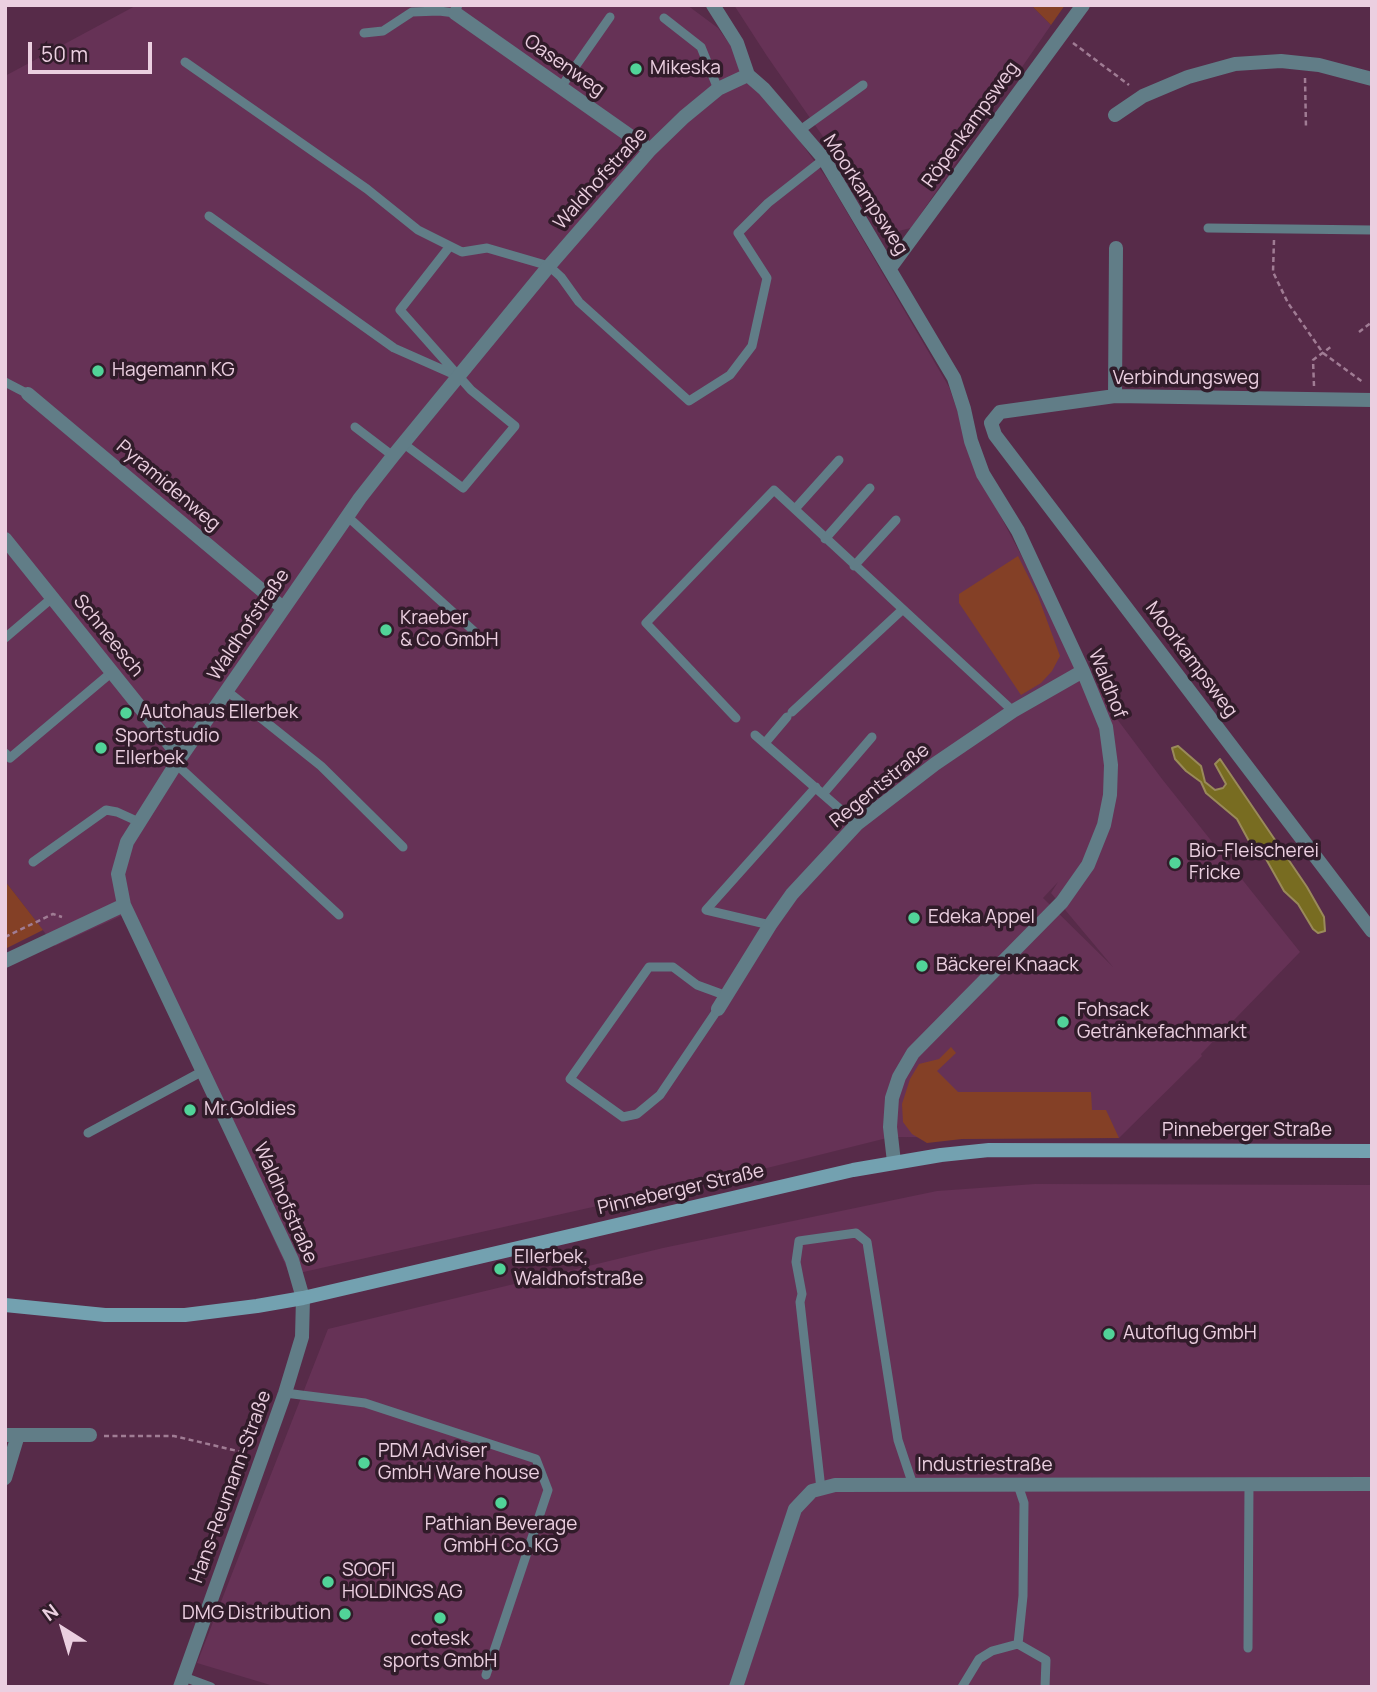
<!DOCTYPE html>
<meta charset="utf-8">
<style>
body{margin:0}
#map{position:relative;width:1377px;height:1692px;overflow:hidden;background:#572b49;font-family:Manrope,sans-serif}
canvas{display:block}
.frame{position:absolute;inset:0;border:7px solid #ebcfe0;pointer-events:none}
.north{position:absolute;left:28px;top:1594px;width:70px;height:70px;-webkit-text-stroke:5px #311c2a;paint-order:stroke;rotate:323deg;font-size:19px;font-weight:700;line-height:28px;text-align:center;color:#ebcfe0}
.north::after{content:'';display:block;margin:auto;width:24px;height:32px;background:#ebcfe0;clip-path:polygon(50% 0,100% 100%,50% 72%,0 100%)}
.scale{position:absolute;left:28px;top:42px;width:124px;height:32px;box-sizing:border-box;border:4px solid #ebcfe0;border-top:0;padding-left:9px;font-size:21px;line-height:24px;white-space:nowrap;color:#ebcfe0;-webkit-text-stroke:5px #311c2a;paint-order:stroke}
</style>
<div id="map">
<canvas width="1377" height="1692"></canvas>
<div class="frame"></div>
<div class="north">N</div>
<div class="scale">50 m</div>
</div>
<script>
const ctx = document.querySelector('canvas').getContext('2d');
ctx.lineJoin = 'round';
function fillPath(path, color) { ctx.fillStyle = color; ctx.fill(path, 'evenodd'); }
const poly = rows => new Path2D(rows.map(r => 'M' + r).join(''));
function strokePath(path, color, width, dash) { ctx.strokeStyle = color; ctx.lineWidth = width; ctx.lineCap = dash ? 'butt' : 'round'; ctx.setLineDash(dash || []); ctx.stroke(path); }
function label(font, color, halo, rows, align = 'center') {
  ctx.font = font + ' Manrope,sans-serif'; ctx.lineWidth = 7; ctx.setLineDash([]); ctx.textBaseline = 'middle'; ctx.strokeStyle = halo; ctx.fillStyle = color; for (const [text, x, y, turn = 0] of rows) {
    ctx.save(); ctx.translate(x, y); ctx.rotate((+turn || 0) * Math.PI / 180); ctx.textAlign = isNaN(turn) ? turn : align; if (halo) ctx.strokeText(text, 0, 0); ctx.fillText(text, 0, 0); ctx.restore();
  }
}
fillPath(poly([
 [137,5,687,5,718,28,828,180,949,387,980,477,1031,574,1117,719,1162,779,1300,952,1201,1054,1202,1056,1119,1138,891,1137,771,1167,290,1275,125,914,55,946,5,881,5,76],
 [1058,882,1051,893,1113,967,1043,898],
 [734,5,1031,5,1051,25,911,228,890,233,767,56],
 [1035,1184,1372,1185,1372,1687,277,1687,197,1663,328,1329,663,1248,937,1191]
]), '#663256');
fillPath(poly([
 [1031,5,1065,5,1051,25],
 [1018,556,1038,596,1060,656,1052,671,1041,683,1021,695,959,603,959,594],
 [5,881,43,930,5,949],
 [951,1047,956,1053,937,1071,958,1092,1091,1092,1092,1110,1106,1110,1119,1138,962,1139,927,1143,912,1134,903,1122,902,1104,910,1079,919,1064,939,1059]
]), '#844026');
const water = poly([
 [1178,746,1201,766,1205,782,1215,790,1223,788,1226,784,1215,764,1220,759,1307,887,1324,917,1325,931,1318,933,1313,929,1298,904,1284,891,1266,859,1250,843,1237,819,1206,793,1201,782,1186,771,1175,759,1172,748,1178,746]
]);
fillPath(water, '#786c21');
strokePath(water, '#9a8a5a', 2);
strokePath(poly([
 [1073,43,1129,85],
 [1305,78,1306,128],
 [1274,240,1273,272,1288,303,1323,353,1364,383],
 [1359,332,1372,322],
 [1314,386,1313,360,1332,346],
 [5,937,53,914,62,917],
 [104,1436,174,1436,246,1453]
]), '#a07c94', 2.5, [5, 3.5]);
strokePath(poly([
 [664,18,701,47,718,89],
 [364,33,383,31,412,12,439,11,455,13,458,5],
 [185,62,367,189,418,230,462,252,487,248,549,266,561,277,579,302,689,401,730,375,752,346,767,278,738,233,768,203,824,159],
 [561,87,610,17],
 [799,131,863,85],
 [209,216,394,348,455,375],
 [1208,228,1372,230],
 [5,382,28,394],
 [355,427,393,456],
 [404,444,463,488,515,426,471,390,400,310,450,246],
 [795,509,839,460],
 [348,517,476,633],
 [825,539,870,488],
 [854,566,896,520],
 [5,638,52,598],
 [227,691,321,766,403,847],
 [792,712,902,610],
 [736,718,646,623,774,490,1013,711],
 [755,735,857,824],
 [765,743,787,717],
 [5,753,10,758,112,672],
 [176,764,339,915],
 [823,794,872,737],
 [33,862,106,810,117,812,139,822],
 [770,925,706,910,816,787],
 [718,1009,660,1095,637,1114,623,1117,570,1079,649,967,673,967,697,985,727,996],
 [88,1133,203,1071],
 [285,1393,365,1403,536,1459,548,1490,486,1675],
 [1018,1485,1024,1503,1023,1596,1018,1644,1046,1660,1045,1687],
 [821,1489,800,1302,802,1294,796,1262,799,1241,856,1233,867,1242,898,1440,913,1485],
 [1248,1648,1249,1484],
 [184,1677,211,1687],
 [962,1687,979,1659,992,1651,1018,1644]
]), '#617d87', 9);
strokePath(poly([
 [713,5,737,43,748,75,764,89,824,159,954,378,964,409,971,441,983,474,1018,531,1083,671,1106,727,1111,765,1110,795,1104,825,1088,865,1062,902,913,1053,899,1077,892,1098,890,1127,894,1162],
 [455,13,650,150],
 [1115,115,1143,96,1188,77,1235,64,1281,61,1319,65,1372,79],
 [890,268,1083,5],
 [28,394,283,608],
 [1115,396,1116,248],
 [1372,400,1115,396,1000,412,991,423,995,435,1372,931],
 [5,539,180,757],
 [5,961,124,905],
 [718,1009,770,925,792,894,857,824,935,764,1013,711,1083,671],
 [5,1435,90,1435],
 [5,1478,18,1435],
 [180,1687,285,1393,302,1337,303,1298,292,1260,124,905,118,874,127,842,176,764,360,498,393,456,549,266,650,150,684,117,718,89,748,75],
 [736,1687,795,1509,812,1491,835,1485,1372,1484]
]), '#617d87', 14);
strokePath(poly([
 [5,1305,105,1315,185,1315,257,1306,303,1298,853,1170,941,1155,989,1150,1372,1151]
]), '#73a1b0', 14);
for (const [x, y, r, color] of [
 [636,69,7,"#51d398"],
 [98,371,7,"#51d398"],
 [386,630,7,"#51d398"],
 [126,713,7,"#51d398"],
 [101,748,7,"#51d398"],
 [1175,863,7,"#51d398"],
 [914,918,7,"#51d398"],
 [922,966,7,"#51d398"],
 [1063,1022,7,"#51d398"],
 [190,1110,7,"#51d398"],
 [500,1269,7,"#51d398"],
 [1109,1334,7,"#51d398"],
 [364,1463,7,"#51d398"],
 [501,1503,7,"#51d398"],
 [328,1582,7,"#51d398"],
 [345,1614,7,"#51d398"],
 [440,1618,7,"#51d398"]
]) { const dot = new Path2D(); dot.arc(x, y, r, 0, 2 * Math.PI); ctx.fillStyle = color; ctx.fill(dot); strokePath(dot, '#311c2a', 2.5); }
label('19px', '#ebcfe0', '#311c2a', [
 ["Oasenweg",564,66,35],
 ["Röpenkampsweg",971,125,-54],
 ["Waldhofstraße",601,179,-48],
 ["Moorkampsweg",865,195,57],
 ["Verbindungsweg",1186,379],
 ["Pyramidenweg",168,486,40],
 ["Waldhofstraße",249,625,-56],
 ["Schneesch",108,636,51],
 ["Moorkampsweg",1191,660,53],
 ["Waldhof",1107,684,68],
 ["Regentstraße",880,786,-39],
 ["Pinneberger Straße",1247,1131],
 ["Pinneberger Straße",681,1190,-13],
 ["Waldhofstraße",285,1203,66],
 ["Industriestraße",985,1466],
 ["Hans-Reumann-Straße",231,1487,-70]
]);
label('19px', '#ebcfe0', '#311c2a', [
 ["Mikeska",650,69],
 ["Hagemann KG",112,371],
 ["Kraeber",400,619],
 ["& Co GmbH",400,641],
 ["Autohaus Ellerbek",140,713],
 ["Sportstudio",115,737],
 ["Ellerbek",115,759],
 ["Bio-Fleischerei",1189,852],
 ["Fricke",1189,874],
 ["Edeka Appel",928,918],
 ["Bäckerei Knaack",936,966],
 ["Fohsack",1077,1011],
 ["Getränkefachmarkt",1077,1033],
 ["Mr.Goldies",204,1110],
 ["Ellerbek,",514,1258],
 ["Waldhofstraße",514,1280],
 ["Autoflug GmbH",1123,1334],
 ["PDM Adviser",378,1452],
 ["GmbH Ware house",378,1474],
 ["Pathian Beverage",501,1525,"center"],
 ["GmbH Co. KG",501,1547,"center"],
 ["SOOFI",342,1571],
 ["HOLDINGS AG",342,1593],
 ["DMG Distribution",331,1614,"right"],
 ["cotesk",440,1640,"center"],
 ["sports GmbH",440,1662,"center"]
], 'left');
</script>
